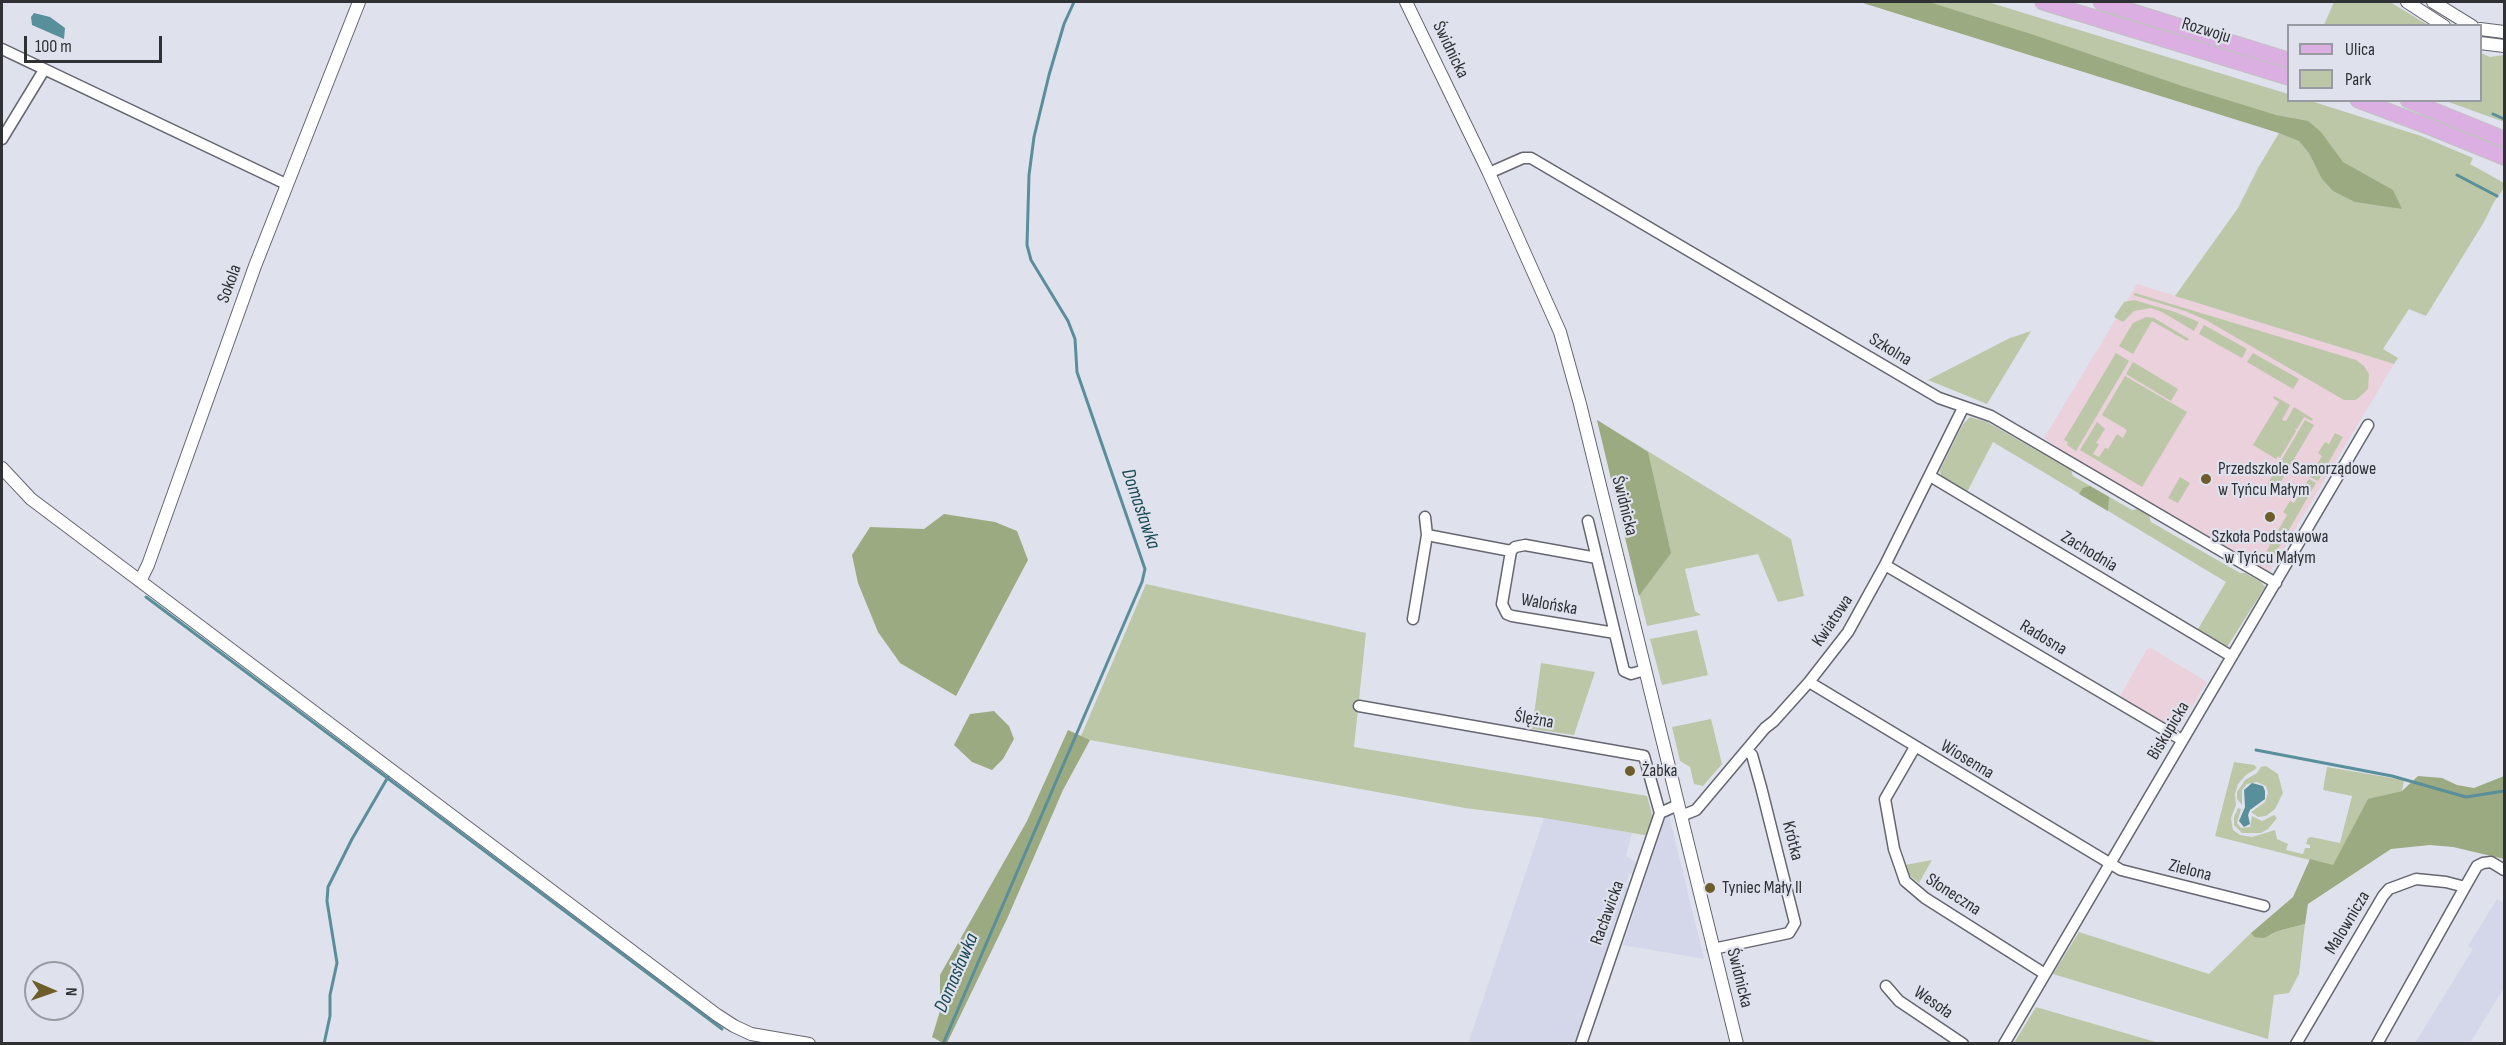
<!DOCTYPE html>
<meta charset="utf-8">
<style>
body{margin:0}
#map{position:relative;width:2506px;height:1045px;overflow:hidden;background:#dfe2ed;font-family:"Sofia Sans Condensed",sans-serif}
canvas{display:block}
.frame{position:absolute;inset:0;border:3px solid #303135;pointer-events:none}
.legend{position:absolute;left:2287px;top:24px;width:195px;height:78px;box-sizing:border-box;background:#dfe2ed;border:2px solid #999ba3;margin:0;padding:8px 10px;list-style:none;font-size:18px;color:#303135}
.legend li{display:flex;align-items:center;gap:12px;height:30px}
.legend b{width:30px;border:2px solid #999ba3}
.north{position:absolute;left:24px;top:961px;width:60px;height:60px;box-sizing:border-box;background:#dfe2ed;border:2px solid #999ba3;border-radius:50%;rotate:92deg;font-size:16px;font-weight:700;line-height:24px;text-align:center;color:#303135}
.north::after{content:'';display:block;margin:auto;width:21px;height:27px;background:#6e5c2a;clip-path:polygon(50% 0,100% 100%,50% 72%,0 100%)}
.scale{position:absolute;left:24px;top:36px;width:138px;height:27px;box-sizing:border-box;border:3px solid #303135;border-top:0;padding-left:8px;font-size:18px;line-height:21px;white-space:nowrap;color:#303135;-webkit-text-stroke:4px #dfe2ed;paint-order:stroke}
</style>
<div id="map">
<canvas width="2506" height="1045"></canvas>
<div class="frame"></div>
<ul class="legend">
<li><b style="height:8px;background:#dcafe2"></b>Ulica</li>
<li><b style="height:16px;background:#bcc7a8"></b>Park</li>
</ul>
<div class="north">N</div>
<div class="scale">100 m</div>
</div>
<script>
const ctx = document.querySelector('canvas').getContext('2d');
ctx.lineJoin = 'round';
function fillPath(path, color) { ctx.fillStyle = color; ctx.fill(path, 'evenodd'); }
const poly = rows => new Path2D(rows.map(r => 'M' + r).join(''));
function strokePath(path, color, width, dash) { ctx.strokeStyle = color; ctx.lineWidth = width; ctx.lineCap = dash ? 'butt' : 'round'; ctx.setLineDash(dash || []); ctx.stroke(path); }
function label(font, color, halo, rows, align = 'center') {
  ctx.font = font + ' "Sofia Sans Condensed",sans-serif'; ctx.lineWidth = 4.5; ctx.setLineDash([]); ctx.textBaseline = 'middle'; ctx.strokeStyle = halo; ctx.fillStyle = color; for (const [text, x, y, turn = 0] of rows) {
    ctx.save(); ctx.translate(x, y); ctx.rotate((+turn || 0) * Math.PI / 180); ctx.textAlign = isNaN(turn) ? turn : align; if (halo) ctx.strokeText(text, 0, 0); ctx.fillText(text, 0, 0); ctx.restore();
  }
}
fillPath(poly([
 [1669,815,1704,959,1623,945,1666,816],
 [1544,818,1632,833,1626,856,1639,864,1636,872,1629,874,1625,886,1629,892,1578,1043,1468,1044],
 [2497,899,2504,903,2504,988,2470,1043,2415,1043,2473,949,2468,946]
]), '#d3d7e9');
fillPath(poly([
 [2137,284,2394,364,2269,573,2075,460,2044,438],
 [2151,648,2207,682,2177,731,2120,696,2147,649]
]), '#ead1db');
fillPath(poly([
 [1860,2,1988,2,2288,94,2288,100,2311,101,2421,136,2473,158,2470,164,2504,183,2504,188,2494,202,2484,222,2426,316,2409,309,2383,349,2398,358,2394,364,2175,296,2238,208,2258,168,2279,133],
 [2334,2,2390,2,2428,25,2324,25],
 [2481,53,2490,57,2504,55,2504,122,2446,101,2480,100],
 [2135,293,2356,360,2364,366,2369,374,2368,389,2356,400,2344,400,2206,320,2185,311,2133,295],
 [2134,300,2175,312,2199,322,2194,331,2162,312,2151,308,2134,311,2123,322,2114,317,2124,302],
 [2146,317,2154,318,2189,339,2187,341,2152,321,2133,354,2119,346,2133,323],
 [2204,325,2247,349,2242,358,2199,334],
 [2031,331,1987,404,1928,380,2010,338],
 [2116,353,2129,361,2076,451,2067,445,2068,442,2064,440],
 [2253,353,2299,379,2293,389,2247,362],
 [2133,362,2178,389,2171,401,2126,374],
 [2125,376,2187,412,2142,487,2080,450,2097,422,2105,429,2096,443,2099,444,2093,454,2099,457,2105,448,2108,449,2117,434,2123,438,2127,430,2102,415],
 [2274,396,2290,405,2282,420,2286,421,2294,407,2313,419,2312,421,2304,417,2297,429,2295,428,2296,431,2280,458,2278,456,2276,459,2253,445,2279,402,2273,398],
 [1970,417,1987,422,2071,470,2073,476,2132,510,2138,509,2149,516,2151,522,2240,573,2245,573,2261,582,2265,587,2227,647,2198,629,2226,582,2050,476,1993,442,1967,492,1941,477,1940,470,1963,424],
 [1597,420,1791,539,1804,596,1778,602,1758,554,1685,569,1695,611,1701,615,1647,626],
 [2305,420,2314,425,2273,495,2264,490],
 [2335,433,2343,437,2318,481,2310,477,2322,456,2318,453,2325,442,2329,444],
 [2180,477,2190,483,2178,503,2168,498],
 [2309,479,2316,483,2268,566,2255,559,2258,555,2263,558,2270,545,2266,543,2272,532,2276,534,2287,515,2283,512,2290,501,2294,503],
 [1146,584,1366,633,1354,747,1647,796,1654,821,1650,836,1544,818,1465,808,1090,740,1081,736],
 [1697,630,1708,675,1662,685,1650,639],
 [1541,663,1595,672,1574,735,1532,729],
 [1711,719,1722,764,1703,786,1694,784,1690,767,1680,761,1672,727],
 [2234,762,2254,765,2257,768,2246,775,2238,784,2235,794,2236,805,2231,818,2233,830,2240,835,2252,837,2275,830,2277,839,2288,844,2286,850,2303,854,2305,848,2310,848,2310,845,2306,844,2308,838,2311,837,2340,843,2352,796,2323,790,2327,767,2404,780,2402,791,2368,800,2333,866,2215,836],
 [2266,766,2278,774,2283,793,2275,809,2266,816,2258,817,2251,812,2265,802,2268,793,2266,786,2257,782,2247,784,2242,790,2242,805,2237,799,2237,792,2245,780,2257,773,2261,767],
 [2238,808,2241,809,2237,823,2241,828,2250,827,2252,816,2262,821,2274,815,2277,818,2268,829,2261,833,2242,833,2234,825,2234,817],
 [1932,860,1919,883,1908,874,1905,865],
 [2305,924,2299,974,2289,993,2274,995,2268,1039,2053,974,2079,932,2209,974,2251,933,2254,937,2271,935,2278,931],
 [2036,1007,2159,1043,2014,1043]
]), '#bcc7a8');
fillPath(poly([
 [1860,2,1929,2,2034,35,2182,86,2276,115,2308,121,2321,132,2343,162,2393,190,2402,209,2355,202,2333,191,2322,179,2309,153,2299,141,2279,133],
 [1597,420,1648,452,1671,553,1639,596],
 [2090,486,2109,497,2108,511,2079,494,2083,488],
 [944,514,995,522,1017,531,1028,560,956,696,900,663,878,632,858,583,852,555,870,527,924,529],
 [994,711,1009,726,1014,739,1003,759,992,770,972,762,954,745,970,714],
 [1068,730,1090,740,1063,790,1007,919,947,1043,943,1043,932,1037,940,1011,940,975,1027,821],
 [2418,776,2442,778,2457,785,2474,788,2504,776,2504,859,2453,847,2430,845,2391,849,2308,904,2305,924,2278,931,2264,938,2254,937,2251,933,2293,897,2310,859,2333,865,2368,799,2402,791]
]), '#9caa81');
fillPath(poly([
 [34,13,50,17,65,28,64,39,32,25,31,17],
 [2252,783,2263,786,2265,791,2265,799,2250,810,2248,815,2250,824,2244,827,2239,821,2245,807,2244,790]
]), '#598e9b');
strokePath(poly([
 [2493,114,2504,119],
 [2457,175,2497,196],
 [146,597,722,1029],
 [2256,750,2392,776,2466,797,2504,791],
 [324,1044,330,1016,330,995,337,963,327,901,328,887,352,839,388,777],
 [943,1044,1142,582,1145,569,1077,372,1075,339,1068,321,1031,260,1027,245,1029,175,1034,137,1049,75,1064,24,1074,2]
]), '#598e9b', 3);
const minor = poly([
 [2,49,286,184],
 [2,139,44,70],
 [1489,173,1523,158,1531,158,1939,398,1991,416,2276,583],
 [1930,476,2231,656],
 [1588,521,1624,671,1631,674,1645,670],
 [1427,535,1511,551],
 [1597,558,1525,545,1515,547,1511,551,1502,604,1507,614,1512,616,1615,633],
 [1885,565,2182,740],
 [1413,619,1427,535,1425,517],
 [1809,682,2121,870,2264,906],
 [1359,706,1644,756,1660,813],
 [1915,747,1885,799,1894,849,1905,881,1925,898,2045,974],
 [1681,816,1696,810,1765,728,1774,721,1809,682,1848,632,1885,565,1963,408],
 [2465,887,2477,866,2483,863,2491,862,2504,870],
 [1713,949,1789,933,1795,923,1761,787,1752,755,1747,751],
 [1886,986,1899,1001,1963,1044],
 [1581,1044,1660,813,1678,805],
 [2004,1044,2368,425],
 [2296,1044,2383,896,2389,889,2416,879,2446,882,2465,887,2377,1044]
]);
const tertiary = poly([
 [1406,2,1489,173,1560,332,1580,404,1737,1044],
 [2407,2,2444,26],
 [2433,2,2472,26],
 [2480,29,2504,32],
 [2480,43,2504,46],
 [2,468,31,499,717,1015,734,1026,751,1034,809,1044],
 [140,581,148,565,255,266,359,2]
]);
const primary = poly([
 [2043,2,2288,77],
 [2101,2,2288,60],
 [2358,100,2430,127,2504,157],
 [2408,100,2504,139]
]);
strokePath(minor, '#646670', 13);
strokePath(tertiary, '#646670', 14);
strokePath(primary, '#c1c1c2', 17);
strokePath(minor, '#fff', 10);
strokePath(tertiary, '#fff', 12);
strokePath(primary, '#dcafe2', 15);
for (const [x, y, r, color] of [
 [2206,479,6,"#6e5c2a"],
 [2270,517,6,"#6e5c2a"],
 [1630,771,6,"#6e5c2a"],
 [1710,888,6,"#6e5c2a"]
]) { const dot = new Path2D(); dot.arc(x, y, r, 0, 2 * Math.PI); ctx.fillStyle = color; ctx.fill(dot); strokePath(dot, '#dfe2ed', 2); }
label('18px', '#303135', '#dfe2ed', [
 ["Rozwoju",2206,31,17],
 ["Świdnicka",1450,50,64],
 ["Sokola",230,284,-70],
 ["Szkolna",1890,350,31],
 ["Świdnicka",1624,506,76],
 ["Zachodnia",2089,552,31],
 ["Walońska",1549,605,10],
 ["Kwiatowa",1833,621,-56],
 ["Radosna",2043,638,31],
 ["Ślężna",1534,720,10],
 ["Biskupicka",2169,731,-59],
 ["Wiosenna",1967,760,31],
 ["Krótka",1792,841,76],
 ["Zielona",2190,871,14],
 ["Słoneczna",1953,895,33],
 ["Racławicka",1608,913,-70],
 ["Malownicza",2348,923,-59],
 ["Świdnicka",1739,978,76],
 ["Wesoła",1933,1003,35]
]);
label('18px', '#303135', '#dfe2ed', [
 ["Przedszkole Samorządowe",2218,469],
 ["w Tyńcu Małym",2218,490],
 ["Szkoła Podstawowa",2270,537,"center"],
 ["w Tyńcu Małym",2270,558,"center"],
 ["Żabka",1642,771],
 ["Tyniec Mały II",1722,888]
], 'left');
label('italic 20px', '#194953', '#dfe2ed', [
 ["Domasławka",1140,509,71],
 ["Domasławka",957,973,-67]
]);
</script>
